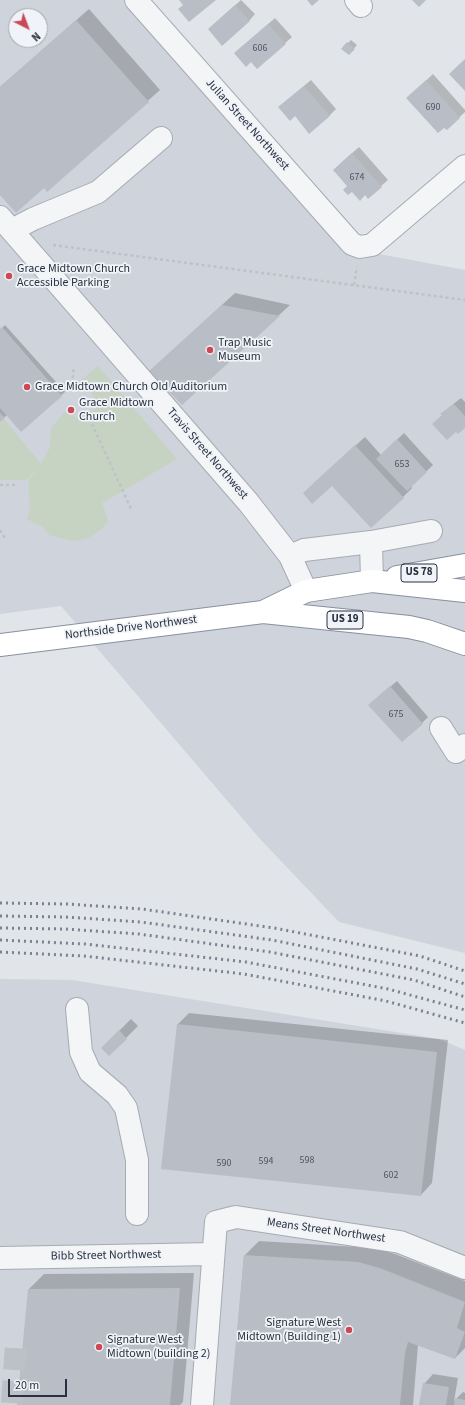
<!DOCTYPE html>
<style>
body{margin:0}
#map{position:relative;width:465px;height:1405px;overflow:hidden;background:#e1e4e9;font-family:"Source Sans 3",sans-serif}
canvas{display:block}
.north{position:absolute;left:8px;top:8px;width:40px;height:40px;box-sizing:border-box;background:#f0f3f7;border:1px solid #a0a5ae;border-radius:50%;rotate:138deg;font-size:11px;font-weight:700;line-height:16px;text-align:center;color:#293140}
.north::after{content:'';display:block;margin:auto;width:14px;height:18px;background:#cb4957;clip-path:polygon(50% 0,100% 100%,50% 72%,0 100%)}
.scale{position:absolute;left:8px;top:1379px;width:59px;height:18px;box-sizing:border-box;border:2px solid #293140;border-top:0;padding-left:5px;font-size:12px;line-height:14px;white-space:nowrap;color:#293140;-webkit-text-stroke:3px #f0f3f7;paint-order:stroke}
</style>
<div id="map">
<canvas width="465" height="1405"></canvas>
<div class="north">N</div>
<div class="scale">20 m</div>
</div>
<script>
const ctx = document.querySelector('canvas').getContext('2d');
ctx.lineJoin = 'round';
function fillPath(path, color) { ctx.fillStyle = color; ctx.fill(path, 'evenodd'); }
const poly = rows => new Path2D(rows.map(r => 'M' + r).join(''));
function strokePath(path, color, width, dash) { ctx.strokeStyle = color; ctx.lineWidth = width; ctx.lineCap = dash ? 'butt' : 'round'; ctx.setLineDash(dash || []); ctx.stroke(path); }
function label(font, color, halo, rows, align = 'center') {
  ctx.font = font + ' "Source Sans 3",sans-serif'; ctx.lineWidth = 3.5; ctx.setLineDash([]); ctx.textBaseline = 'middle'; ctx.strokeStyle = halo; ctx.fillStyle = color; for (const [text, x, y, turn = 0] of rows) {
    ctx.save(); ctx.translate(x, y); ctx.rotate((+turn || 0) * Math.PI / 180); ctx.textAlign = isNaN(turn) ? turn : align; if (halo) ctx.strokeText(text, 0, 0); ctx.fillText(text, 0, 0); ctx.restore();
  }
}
fillPath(poly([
 [0,0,124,0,349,253,363,259,379,254,465,270,465,953,339,922,260,839,61,606,0,614],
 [16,16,40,16,40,40,16,40],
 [0,979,72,980,439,1039,465,1050,465,1405,0,1405]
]), '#cfd3db');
fillPath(poly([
 [98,366,177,459,102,503,108,520,103,528,88,538,74,541,49,535,43,527,27,519,30,509,28,481,41,464,50,447,51,428,65,412,77,418,97,408,91,391,81,380],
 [4,419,41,464,27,480,0,480,0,423]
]), '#c6d3c2');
fillPath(poly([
 [241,0,255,14,249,21,215,23],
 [89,9,160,90,47,190,44,187,0,193,0,87],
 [275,18,292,37,257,68,242,47],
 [351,40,357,45,349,54,348,43],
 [433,74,465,110,465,112,447,129,414,92],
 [311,80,336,109,329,116,286,101],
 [359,147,388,180,381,186,365,194,341,163],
 [235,293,290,305,182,404,162,360],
 [5,325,65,392,21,431,7,415,0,421,0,330],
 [461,398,465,402,465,427,441,414],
 [404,433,433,465,411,486,412,488,403,497,332,485,313,484,365,437,381,455],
 [397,681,428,717,422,723,376,699],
 [189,1013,448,1040,432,1183,421,1195,177,1025],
 [131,1019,138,1026,109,1055,114,1036],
 [259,1241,374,1248,395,1254,465,1281,465,1348,455,1358,418,1345,413,1405,231,1405,244,1256],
 [194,1273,183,1402,180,1405,18,1405,29,1289,44,1274],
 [433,1374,458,1378,454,1401,463,1392,465,1393,465,1405,420,1405,424,1384]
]), '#0003');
fillPath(poly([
 [179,0,216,0,189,22,178,9,183,5],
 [307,0,319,0,312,6],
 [412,0,426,0,419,7],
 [235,5,250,21,222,46,208,29],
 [76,20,149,102,47,192,44,188,16,213,0,195,0,87],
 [268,24,286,44,257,69,251,62,246,67,234,53],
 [347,42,355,49,349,55,341,49],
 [465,59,465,91,449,74],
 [426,80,460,118,447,130,444,128,438,133,406,98],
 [304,86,330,116,309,134,295,116,290,121,278,107],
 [352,153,382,187,368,199,365,195,360,201,352,192,348,195,343,190,347,186,333,170],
 [222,305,280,316,182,405,149,371],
 [2,327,62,396,21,432,0,408,0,329],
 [454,404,465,416,465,428,458,434,456,432,447,440,432,424,442,415,440,414],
 [0,413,5,418,0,422],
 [397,439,427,472,407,491,376,459],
 [355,445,404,498,371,528,332,486,312,504,303,493],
 [390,686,423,724,402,742,368,705],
 [177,1024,437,1052,421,1196,161,1169],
 [119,1030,127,1039,109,1056,101,1048],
 [244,1255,358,1262,380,1268,465,1302,457,1328,465,1332,455,1359,408,1342,405,1353,400,1405,230,1405],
 [180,1288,170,1405,17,1405,28,1289],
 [423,1383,449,1387,446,1405,419,1405],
 [455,1398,465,1400,465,1405,454,1405]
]), '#b8bdc6');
strokePath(poly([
 [12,1403,16,1344]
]), '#bcc0c7', 22, [22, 11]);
const minor = poly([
 [136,0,352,244,360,247,372,245,465,166],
 [356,0,361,6],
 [0,217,248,502,290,556,306,591],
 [12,230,33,219,98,192,161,138],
 [290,556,304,550,371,542],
 [372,581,371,542,431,531],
 [441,728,456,752,465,745],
 [77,1009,81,1052,90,1072,117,1095,126,1108,137,1160,137,1214],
 [0,1258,212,1254],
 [202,1405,216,1222,236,1217,400,1242,465,1268]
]);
const highway = poly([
 [397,577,465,565],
 [263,612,306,591,372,581,465,591],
 [0,645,263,612,409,627,427,631,465,644]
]);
strokePath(minor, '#a6abb3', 24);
strokePath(highway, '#88909f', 24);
strokePath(poly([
 [53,245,465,300],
 [354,285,357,267],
 [72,384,74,366],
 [60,389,72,384],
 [87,413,132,511],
 [0,485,16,485],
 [0,530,6,540]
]), '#bec2c7', 2.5, [3, 3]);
strokePath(minor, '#f3f5f7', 22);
strokePath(highway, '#fff', 22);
strokePath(poly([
 [0,903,67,904,142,909,274,928,420,956,465,971],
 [0,916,66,917,141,922,272,940,417,969,465,984],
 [0,928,65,929,139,934,270,952,414,980,465,997],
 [0,940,85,944,246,962,388,989,465,1010],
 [0,952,84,956,244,974,386,1001,465,1023]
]), '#7a8292', 3, [2, 4]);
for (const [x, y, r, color] of [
 [9,276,4,"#cb4957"],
 [210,350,4,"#cb4957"],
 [27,387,4,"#cb4957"],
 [71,410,4,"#cb4957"],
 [349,1330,4,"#cb4957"],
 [99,1347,4,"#cb4957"]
]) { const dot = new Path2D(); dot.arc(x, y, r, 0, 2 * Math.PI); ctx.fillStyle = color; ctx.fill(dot); strokePath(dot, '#f0f3f7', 1.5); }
label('10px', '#4d5462', null, [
 ["606",260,49],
 ["690",433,108],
 ["674",357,178],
 ["653",402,465],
 ["675",396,715],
 ["598",307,1161],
 ["594",266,1162],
 ["590",224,1164],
 ["602",391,1176]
]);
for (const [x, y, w] of [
 [419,573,36],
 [345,620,36]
]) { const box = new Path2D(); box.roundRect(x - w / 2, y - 9, w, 18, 3); ctx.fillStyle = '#f0f3f7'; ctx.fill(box); strokePath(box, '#293140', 1); }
label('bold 11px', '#293140', null, [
 ["US 78",419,573],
 ["US 19",345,620]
]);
label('12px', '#293140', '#f0f3f7', [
 ["Julian Street Northwest",247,125,48],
 ["Travis Street Northwest",207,454,49],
 ["Northside Drive Northwest",131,628,-7],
 ["Means Street Northwest",326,1231,8],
 ["Bibb Street Northwest",106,1256,-1]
]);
label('12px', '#293140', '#f0f3f7', [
 ["Grace Midtown Church",17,269],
 ["Accessible Parking",17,283],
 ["Trap Music",218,343],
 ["Museum",218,357],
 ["Grace Midtown Church Old Auditorium",35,387],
 ["Grace Midtown",79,403],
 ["Church",79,417],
 ["Signature West",341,1323,"right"],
 ["Midtown (Building 1)",341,1337,"right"],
 ["Signature West",107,1340],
 ["Midtown (building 2)",107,1354]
], 'left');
</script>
